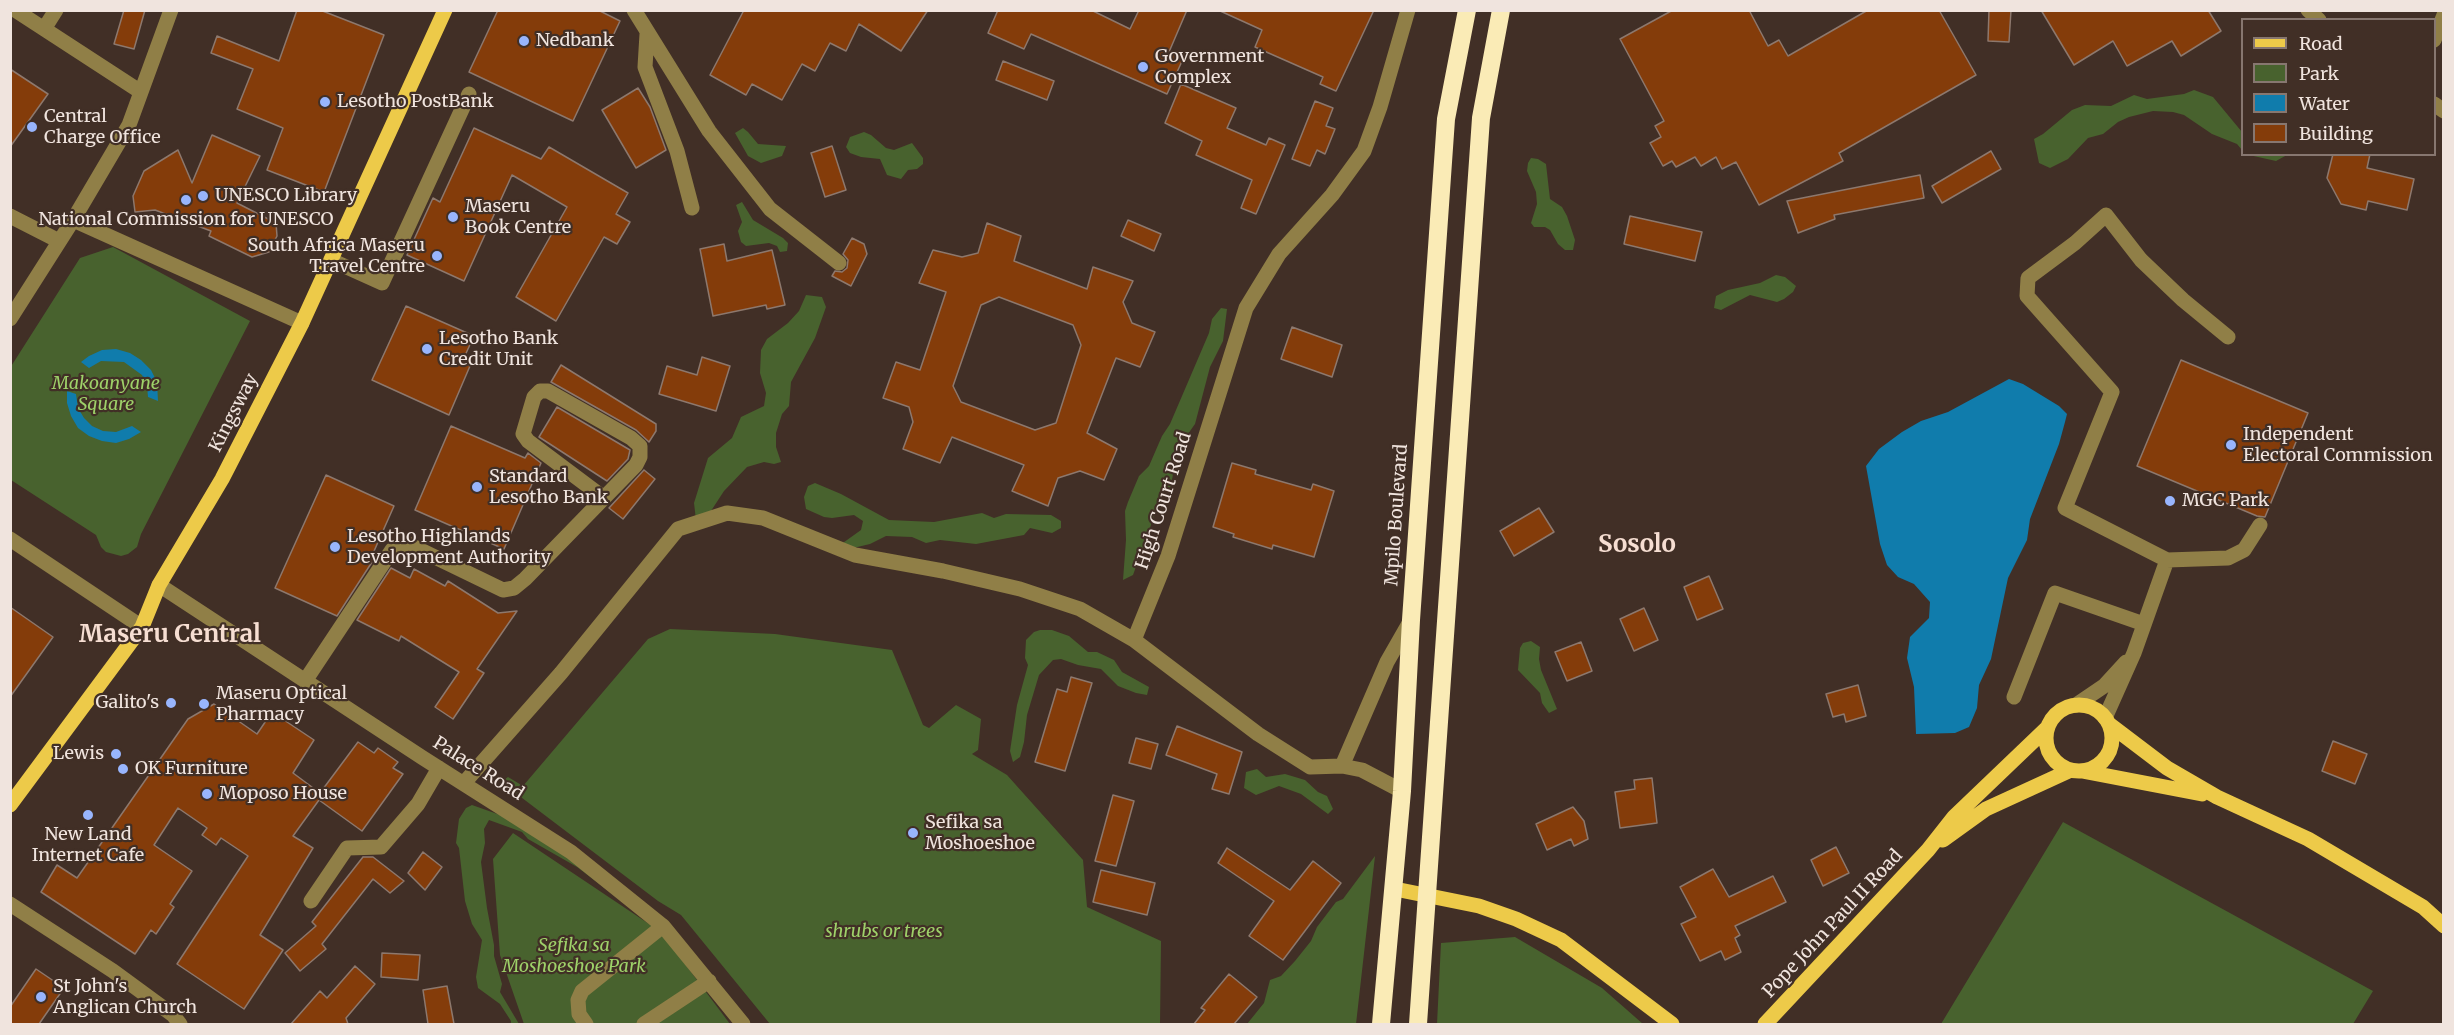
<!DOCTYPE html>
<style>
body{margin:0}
#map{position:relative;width:2454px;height:1035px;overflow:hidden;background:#412f26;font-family:Merriweather,serif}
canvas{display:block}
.frame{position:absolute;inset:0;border:12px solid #f0e4de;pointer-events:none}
.legend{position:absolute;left:2241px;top:18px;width:195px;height:138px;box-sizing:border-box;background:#412f26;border:2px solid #877770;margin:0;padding:8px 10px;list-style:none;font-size:18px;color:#f0e4de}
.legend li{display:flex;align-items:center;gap:12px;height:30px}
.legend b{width:30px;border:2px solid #877770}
</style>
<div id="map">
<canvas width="2454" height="1035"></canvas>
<div class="frame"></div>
<ul class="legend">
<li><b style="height:8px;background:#edca49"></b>Road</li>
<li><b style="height:16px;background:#48622e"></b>Park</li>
<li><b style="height:16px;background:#107cac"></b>Water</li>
<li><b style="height:16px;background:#843c0a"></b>Building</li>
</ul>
</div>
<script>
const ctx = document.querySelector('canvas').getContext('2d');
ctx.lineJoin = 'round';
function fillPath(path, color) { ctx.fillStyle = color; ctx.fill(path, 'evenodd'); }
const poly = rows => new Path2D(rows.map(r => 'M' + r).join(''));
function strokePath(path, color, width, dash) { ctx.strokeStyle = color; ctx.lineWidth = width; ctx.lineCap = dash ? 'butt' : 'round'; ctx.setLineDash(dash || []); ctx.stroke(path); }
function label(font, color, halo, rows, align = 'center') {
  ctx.font = font + ' Merriweather,serif'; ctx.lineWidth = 4.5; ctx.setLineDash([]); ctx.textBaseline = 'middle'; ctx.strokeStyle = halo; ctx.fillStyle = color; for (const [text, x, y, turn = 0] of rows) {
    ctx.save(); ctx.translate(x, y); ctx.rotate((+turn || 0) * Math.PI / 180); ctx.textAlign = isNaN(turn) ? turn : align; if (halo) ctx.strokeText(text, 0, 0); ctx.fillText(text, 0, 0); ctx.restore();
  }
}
fillPath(poly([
 [2194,90,2213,97,2242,132,2242,150,2237,144,2212,134,2184,115,2173,112,2153,111,2129,117,2118,122,2103,134,2088,138,2068,159,2050,168,2039,163,2034,139,2043,134,2072,110,2085,105,2111,106,2134,95,2147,99,2184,94],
 [743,128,748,132,758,144,786,146,782,156,761,163,748,156,735,133],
 [864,132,871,135,886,148,894,150,912,143,923,158,923,164,917,169,908,170,901,179,887,175,880,159,861,157,850,153,846,147,850,137],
 [2249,155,2287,154,2287,155,2276,161],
 [1531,158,1538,159,1546,164,1550,199,1562,207,1567,216,1575,240,1573,250,1565,250,1558,244,1550,230,1545,227,1534,227,1531,223,1537,204,1536,192,1527,171,1528,163],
 [742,202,753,220,783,238,788,243,787,251,780,252,777,246,769,243,746,246,741,242,738,231,742,222,736,205],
 [113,247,250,321,141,534,137,547,128,554,121,556,106,552,101,547,96,535,11,480,10,368,80,258],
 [1776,275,1785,277,1796,286,1793,292,1784,299,1777,302,1750,295,1721,310,1714,308,1716,296,1728,290,1760,283],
 [806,295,822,297,826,307,815,338,791,382,789,406,782,414,776,433,776,447,781,462,774,464,764,462,747,467,724,491,709,514,696,520,694,503,708,458,732,438,741,417,764,406,766,393,760,373,761,350,767,339,788,323,799,311],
 [1221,308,1227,309,1223,341,1210,367,1195,424,1183,441,1174,468,1171,486,1161,497,1133,575,1123,580,1126,540,1125,511,1128,502,1139,476,1149,466,1162,436,1170,424,1209,333,1212,319],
 [815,483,841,494,889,520,934,522,982,513,994,518,1006,514,1051,515,1061,521,1061,528,1052,533,1030,528,1024,535,976,544,940,540,926,543,912,537,886,536,870,544,849,549,840,545,861,530,863,521,854,515,832,518,824,517,806,509,804,497,808,486],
 [670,629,775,634,892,650,923,725,929,728,956,705,981,719,978,750,972,754,1007,775,1083,860,1087,907,1161,941,1160,1024,770,1024,681,915,658,901,501,782,508,777,523,786,648,639],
 [1040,630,1052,630,1069,636,1088,652,1097,652,1114,660,1122,672,1149,687,1147,695,1136,693,1118,686,1101,669,1078,665,1061,659,1053,660,1039,675,1027,715,1024,742,1020,757,1013,762,1010,751,1017,705,1028,665,1025,658,1026,640,1034,632],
 [1531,641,1540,647,1539,659,1541,670,1557,709,1549,713,1542,703,1540,693,1518,670,1520,648,1523,643],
 [1257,769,1266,777,1285,774,1305,780,1318,792,1327,796,1333,809,1328,814,1301,794,1279,786,1256,795,1244,788,1246,772],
 [472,805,503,816,577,861,631,908,577,867,528,839,522,832,489,820,484,829,485,843,481,862,487,908,494,945,494,956,502,984,500,992,519,1024,511,1024,511,1021,500,1004,478,988,476,977,482,940,472,924,465,901,459,848,456,843,459,819,466,808],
 [2063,822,2373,991,2353,1024,1941,1024],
 [513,833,661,932,730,1024,524,1024,500,955,493,859],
 [1375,856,1356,1024,1247,1024,1264,1003,1270,980,1281,976,1295,961,1311,941,1317,927,1336,902,1343,899],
 [1515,937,1602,988,1643,1024,1437,1024,1441,943]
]), '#48622e');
fillPath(poly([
 [116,349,130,353,141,360,151,370,157,382,158,401,148,397,147,386,142,375,124,362,101,361,89,368,81,362,89,356,102,350],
 [2009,379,2023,384,2059,406,2067,414,2065,422,2059,444,2030,519,2027,540,2008,578,1991,659,1979,685,1977,708,1969,727,1955,733,1916,734,1914,687,1907,658,1910,637,1929,618,1930,602,1914,584,1898,577,1887,565,1880,544,1866,466,1879,449,1902,432,1921,421,1948,412],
 [67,391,76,394,78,408,84,418,92,426,103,431,116,432,132,426,141,432,129,439,116,443,102,441,89,436,78,428,71,416,67,403]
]), '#107cac');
const building = poly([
 [124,10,145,10,134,49,114,44,124,10],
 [297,10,320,10,384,35,324,192,267,170,283,128,237,109,253,69,211,53,217,36,279,61,297,10],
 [498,10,598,10,620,21,573,121,469,72,498,10],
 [744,10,928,10,901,51,859,24,846,51,830,43,815,71,802,64,782,100,752,84,746,95,710,75,744,10],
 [998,10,1091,10,1130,29,1139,10,1187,10,1169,52,1183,59,1167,94,1031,34,1024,49,988,33,998,10],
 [1218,10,1374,10,1336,91,1320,84,1323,77,1255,47,1262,30,1218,10],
 [1673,10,1749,10,1768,46,1779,40,1788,56,1868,10,1939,10,1976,75,1839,153,1843,161,1759,205,1736,162,1722,169,1716,157,1701,166,1695,157,1676,167,1672,161,1663,166,1650,143,1661,137,1655,126,1664,121,1620,39,1673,10],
 [1989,10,2011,10,2009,42,1988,41,1989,10],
 [2041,10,2208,10,2221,31,2181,56,2172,41,2127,66,2113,41,2074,65,2041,10],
 [1003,61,1054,81,1047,100,996,80,1003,61],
 [10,69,48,94,10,147,10,69],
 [1181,84,1236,108,1227,128,1266,145,1269,138,1285,145,1256,214,1241,208,1252,180,1196,155,1202,141,1165,123,1181,84],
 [638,88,650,107,666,150,636,168,602,110,638,88],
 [1315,101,1333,108,1326,126,1335,129,1325,154,1317,150,1310,166,1292,159,1315,101],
 [474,128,541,159,549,147,628,193,616,214,630,222,617,244,604,237,556,321,516,297,567,207,512,175,464,281,407,255,433,198,440,202,474,128],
 [212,135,260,156,237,203,276,223,277,236,269,252,252,257,209,236,211,231,155,210,135,212,133,196,144,171,178,150,192,183,212,135],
 [832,146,846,190,825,197,811,153,832,146],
 [1991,151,2001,169,1942,203,1932,186,1991,151],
 [2333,154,2370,154,2367,168,2414,179,2407,210,2368,201,2366,210,2341,204,2327,178,2333,154],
 [1920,175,1924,198,1834,215,1835,219,1798,233,1787,201,1920,175],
 [1630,216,1702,232,1695,261,1624,244,1630,216],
 [1128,220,1161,234,1154,251,1121,236,1128,220],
 [987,223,1021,236,1014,261,1087,289,1093,267,1133,281,1123,302,1132,323,1155,332,1140,367,1116,358,1087,433,1117,449,1104,480,1080,471,1058,478,1048,506,1012,491,1024,465,952,437,940,463,903,449,913,422,909,407,883,398,896,362,920,370,946,292,919,283,933,250,962,257,978,253,987,223],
 [999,297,1073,325,1081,345,1056,423,1035,430,961,402,953,386,981,305,999,297],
 [852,238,864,244,867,254,851,286,832,276,835,271,842,272,847,268,848,260,843,254,852,238],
 [724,244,727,261,772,250,785,305,767,309,766,305,713,316,700,249,724,244],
 [406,306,474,336,462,362,470,366,449,415,372,380,406,306],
 [1292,327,1342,345,1332,377,1281,359,1292,327],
 [702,357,730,366,716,411,659,394,667,366,697,375,702,357],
 [2181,360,2308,413,2265,517,2257,516,2137,466,2181,360],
 [561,365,656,424,656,431,649,442,636,430,551,382,561,365],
 [557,407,630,450,628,459,607,481,539,437,557,407],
 [451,426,525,458,528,453,541,463,504,549,415,510,451,426],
 [1232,463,1256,470,1255,474,1311,490,1313,484,1334,491,1314,557,1273,545,1272,549,1233,537,1234,534,1213,527,1232,463],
 [644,470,655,479,623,519,609,508,644,470],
 [326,475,394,506,371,558,374,559,337,616,275,588,326,475],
 [1539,508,1554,532,1514,556,1500,531,1539,508],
 [391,568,410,578,414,569,445,586,448,581,498,613,517,611,477,669,484,673,453,719,435,707,459,672,401,636,399,641,357,620,391,568],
 [1709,576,1723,609,1697,620,1684,587,1709,576],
 [10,607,53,637,10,697,10,607],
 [1644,608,1658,640,1634,651,1620,619,1644,608],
 [1581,642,1592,671,1567,681,1555,652,1581,642],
 [1071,677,1092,683,1065,771,1035,762,1057,689,1067,692,1071,677],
 [1858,685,1866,716,1846,722,1844,714,1833,717,1826,694,1858,685],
 [214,704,257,734,272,712,314,740,293,773,320,793,358,742,374,753,378,748,398,762,393,768,403,774,362,831,319,800,293,836,313,848,260,935,283,950,244,1009,177,964,248,856,221,838,216,845,202,835,207,828,178,808,154,845,192,871,170,904,174,907,156,934,151,930,135,954,41,892,57,865,77,878,188,719,214,704],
 [1177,726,1242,752,1229,794,1212,789,1217,774,1166,755,1177,726],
 [1136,738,1158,744,1151,769,1129,763,1136,738],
 [2333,741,2367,754,2355,784,2322,771,2333,741],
 [1652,778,1657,823,1620,828,1615,792,1635,789,1634,780,1652,778],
 [1113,795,1134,801,1116,866,1095,861,1113,795],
 [1573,807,1584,821,1588,839,1574,846,1571,839,1547,850,1536,824,1573,807],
 [1836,847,1849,873,1823,886,1811,860,1836,847],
 [1227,848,1290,890,1313,861,1341,883,1283,960,1249,936,1274,901,1218,863,1227,848],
 [423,852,442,867,425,890,408,873,423,852],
 [363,857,373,857,404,881,390,893,373,879,322,944,326,949,300,971,285,953,316,926,312,922,363,857],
 [1713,869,1729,897,1773,876,1786,902,1735,926,1740,935,1735,938,1741,952,1725,960,1721,951,1700,961,1681,924,1696,917,1680,887,1713,869],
 [1101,870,1155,883,1147,915,1093,902,1101,870],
 [382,953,420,955,418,980,381,977,382,953],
 [355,966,375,984,346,1018,348,1024,291,1024,320,991,327,998,355,966],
 [36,969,64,988,39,1024,10,1024,10,1007,36,969],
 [1229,974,1257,997,1234,1024,1194,1024,1205,1010,1201,1008,1229,974],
 [447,986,454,1024,428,1024,423,990,447,986]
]);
fillPath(building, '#843c0a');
strokePath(building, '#8d786d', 1.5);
strokePath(poly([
 [15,10,141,92],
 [634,10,709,131,770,209,839,263],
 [1408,10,1380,107,1364,151,1332,195,1279,254,1246,308,1168,556,1134,640,1258,734,1310,767,1342,766,1387,662,1411,620],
 [2308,10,2319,20],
 [44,29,56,10],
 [647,34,645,67,677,151,692,208],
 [2434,40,2444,15],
 [2434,104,2444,111],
 [10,216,59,241],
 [73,220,302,323],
 [331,260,382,283,469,94],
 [10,319,73,220,129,125,171,10],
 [10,539,142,627],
 [2167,560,2228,558,2244,550,2260,525],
 [159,585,423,758,571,852,663,926,743,1024],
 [305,681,392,550,406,543,503,590,514,588,525,579,636,465,640,457,640,446,631,438,548,391,540,391,534,397,523,434,528,441,604,498],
 [2014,697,2055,593,2144,624],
 [2076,705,2104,686,2126,662],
 [2105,718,2134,653,2167,560,2065,508,2112,392,2027,296,2028,278,2075,243,2106,215,2141,260,2183,300,2228,337],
 [1342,766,1362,770,1402,791],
 [464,783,561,673,678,529,727,513,763,518,855,555,943,571,1020,589,1080,609,1134,640],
 [311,901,347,848,381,847,418,804,439,768],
 [10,904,113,971,173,1015,180,1024],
 [586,1024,579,1014,578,1000,582,991,663,926],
 [644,1024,709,981]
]), '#907f47', 15);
strokePath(poly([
 '2046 738a33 33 0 1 1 66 0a33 33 0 1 1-66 0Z',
 [2109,724,2167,768,2217,797,2308,839,2423,907,2444,926],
 [2082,771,2202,794],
 [10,805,142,627,159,585,222,479,302,323,445,10],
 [1943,840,1986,809,2071,770],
 [1395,889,1479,906,1516,919,1561,940,1672,1024],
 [1765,1024,1928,850,1954,817,2047,728]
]), '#edca49', 15);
strokePath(poly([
 [1381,1024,1402,791,1411,620,1446,119,1467,10],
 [1418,1024,1481,118,1501,10]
]), '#faebb6', 18);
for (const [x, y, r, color] of [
 [524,41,6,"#98b5fd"],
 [1143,67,6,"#98b5fd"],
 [325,102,6,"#98b5fd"],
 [32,127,6,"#98b5fd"],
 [203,196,6,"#98b5fd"],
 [186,200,6,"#98b5fd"],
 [453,217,6,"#98b5fd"],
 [437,256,6,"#98b5fd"],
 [427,349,6,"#98b5fd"],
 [2231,445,6,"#98b5fd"],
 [477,487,6,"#98b5fd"],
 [2170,501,6,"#98b5fd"],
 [335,547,6,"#98b5fd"],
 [171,703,6,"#98b5fd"],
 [204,704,6,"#98b5fd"],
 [116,754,6,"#98b5fd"],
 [123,769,6,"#98b5fd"],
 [207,794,6,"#98b5fd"],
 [88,815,6,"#98b5fd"],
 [913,833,6,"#98b5fd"],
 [41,997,6,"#98b5fd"]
]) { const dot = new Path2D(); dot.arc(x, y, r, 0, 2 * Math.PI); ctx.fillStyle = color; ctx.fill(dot); strokePath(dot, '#412f26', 2); }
label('18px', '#f0e4de', '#412f26', [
 ["Nedbank",536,41],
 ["Government",1155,57],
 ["Complex",1155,78],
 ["Lesotho PostBank",337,102],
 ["Central",44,117],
 ["Charge Office",44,138],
 ["UNESCO Library",215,196],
 ["Maseru",465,207],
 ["Book Centre",465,228],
 ["National Commission for UNESCO",186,220,"center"],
 ["South Africa Maseru",425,246,"right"],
 ["Travel Centre",425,267,"right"],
 ["Lesotho Bank",439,339],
 ["Credit Unit",439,360],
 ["Independent",2243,435],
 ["Electoral Commission",2243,456],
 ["Standard",489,477],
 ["Lesotho Bank",489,498],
 ["MGC Park",2182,501],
 ["Lesotho Highlands",347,537],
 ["Development Authority",347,558],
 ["Maseru Optical",216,694],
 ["Pharmacy",216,715],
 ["Galito's",159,703,"right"],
 ["Lewis",104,754,"right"],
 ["OK Furniture",135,769],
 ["Moposo House",219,794],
 ["Sefika sa",925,823],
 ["Moshoeshoe",925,844],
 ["New Land",88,835,"center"],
 ["Internet Cafe",88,856,"center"],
 ["St John's",53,987],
 ["Anglican Church",53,1008]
], 'left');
label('italic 18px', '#9ed169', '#412f26', [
 ["Makoanyane",106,384],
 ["Square",106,405],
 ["shrubs or trees",884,932],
 ["Sefika sa",574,946],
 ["Moshoeshoe Park",574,967]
]);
label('18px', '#f0e4de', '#412f26', [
 ["Kingsway",234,413,-63],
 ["High Court Road",1164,501,-72],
 ["Mpilo Boulevard",1397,515,-86],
 ["Palace Road",478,769,32],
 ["Pope John Paul II Road",1833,924,-47]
]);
label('bold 24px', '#f6ded2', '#412f26', [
 ["Sosolo",1637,545],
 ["Maseru Central",170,635]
]);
</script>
